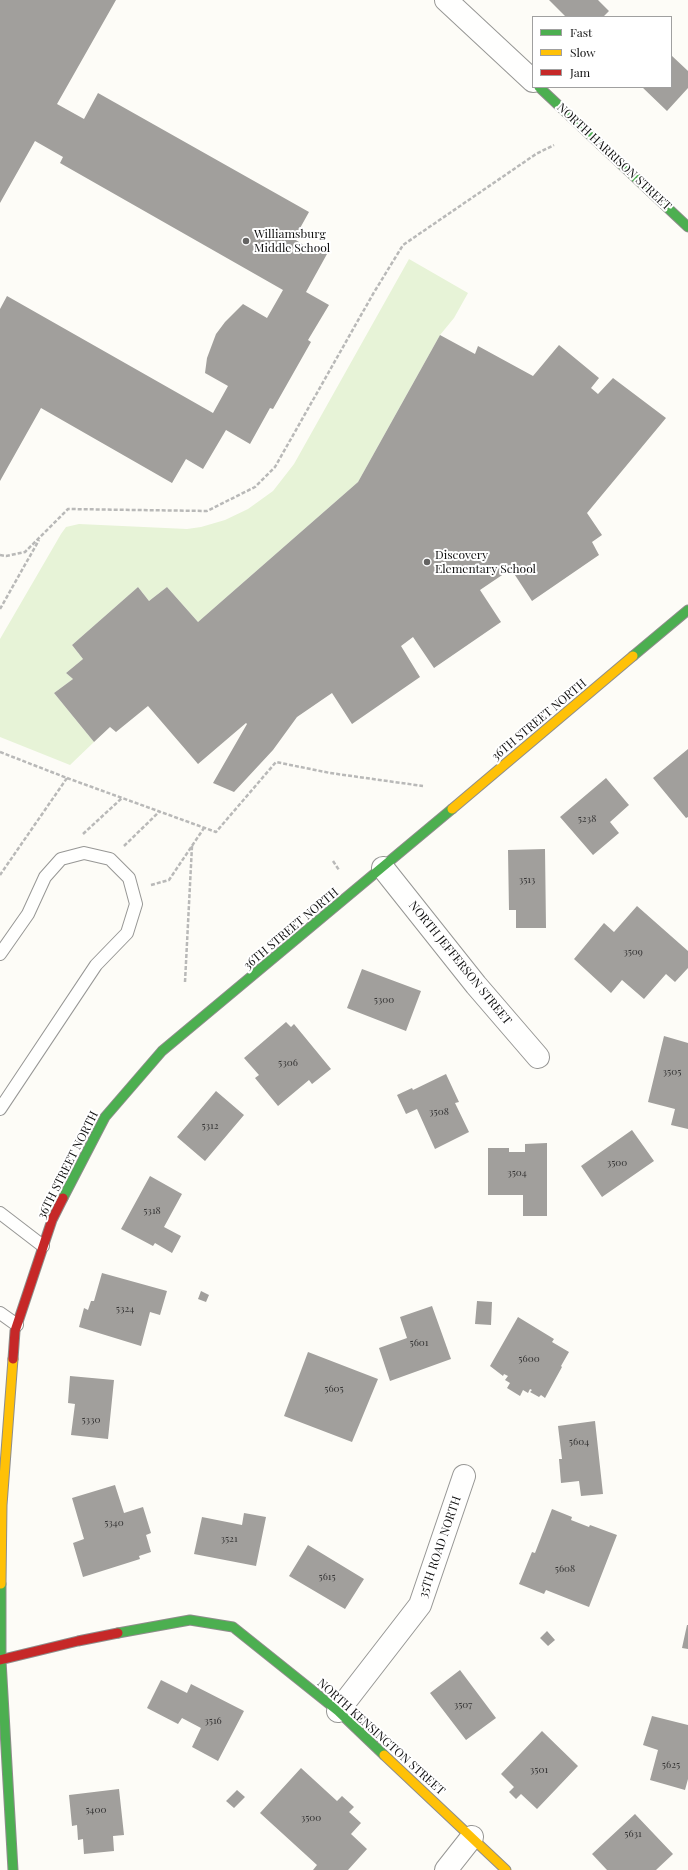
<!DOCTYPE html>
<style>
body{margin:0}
#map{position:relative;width:688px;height:1870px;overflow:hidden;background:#fdfcf7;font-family:"Playfair Display",serif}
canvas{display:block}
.legend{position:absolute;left:532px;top:16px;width:140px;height:72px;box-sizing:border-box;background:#fff;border:1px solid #a0a0a0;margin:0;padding:5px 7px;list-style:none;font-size:12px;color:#111}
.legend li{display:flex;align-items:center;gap:8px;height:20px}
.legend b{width:20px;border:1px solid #a0a0a0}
</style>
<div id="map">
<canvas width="688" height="1870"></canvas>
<ul class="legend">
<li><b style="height:5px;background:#4caf50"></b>Fast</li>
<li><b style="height:5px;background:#ffc107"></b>Slow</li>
<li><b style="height:5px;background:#c62828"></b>Jam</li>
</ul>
</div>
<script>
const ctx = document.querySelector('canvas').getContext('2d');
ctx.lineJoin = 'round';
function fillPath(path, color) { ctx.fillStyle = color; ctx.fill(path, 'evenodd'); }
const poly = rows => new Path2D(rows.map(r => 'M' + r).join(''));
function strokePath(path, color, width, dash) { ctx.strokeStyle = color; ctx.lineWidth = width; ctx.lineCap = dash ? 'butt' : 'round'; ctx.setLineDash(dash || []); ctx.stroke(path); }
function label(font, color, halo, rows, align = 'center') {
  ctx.font = font + ' "Playfair Display",serif'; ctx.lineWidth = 4; ctx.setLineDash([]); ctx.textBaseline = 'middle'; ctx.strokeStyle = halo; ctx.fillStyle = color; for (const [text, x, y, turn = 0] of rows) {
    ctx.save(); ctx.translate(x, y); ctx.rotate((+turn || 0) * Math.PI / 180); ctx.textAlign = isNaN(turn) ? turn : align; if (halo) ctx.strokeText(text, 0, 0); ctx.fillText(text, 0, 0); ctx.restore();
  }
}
fillPath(poly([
 [409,259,468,293,454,318,440,335,358,482,198,622,167,587,149,601,138,587,72,645,83,659,66,673,73,679,54,693,94,742,70,765,0,737,0,639,61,534,66,527,79,524,187,529,201,527,225,520,248,509,273,491,294,464]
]), '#e7f3d7');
fillPath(poly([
 [0,0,116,0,57,104,84,119,98,93,309,212,294,239,304,245,306,242,327,254,306,292,329,305,308,340,311,342,273,409,270,408,250,444,226,430,203,469,186,459,172,483,41,408,0,481,0,309,7,296,213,413,228,386,205,373,207,358,216,334,225,322,243,304,267,318,283,290,60,163,63,157,35,141,0,203],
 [549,0,598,0,609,11,603,17,566,17],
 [671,55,688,71,688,88,667,111,642,87,671,87],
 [440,335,475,354,478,346,533,376,559,345,599,378,591,388,598,394,613,378,666,418,587,513,602,535,592,542,599,555,532,601,511,569,480,590,501,622,434,668,413,637,401,646,420,677,352,724,332,693,297,717,273,750,234,792,213,783,247,724,246,723,198,764,148,706,116,732,110,727,94,742,54,693,73,679,66,673,83,659,72,645,138,587,149,601,167,587,198,622,358,482],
 [688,749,688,817,686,818,653,778],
 [606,778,629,805,610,822,619,833,593,855,560,817],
 [545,849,546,928,516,928,516,910,509,910,508,850],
 [637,906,688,951,688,968,675,982,666,974,644,999,622,980,611,993,574,959,604,923,614,932],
 [362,969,421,991,406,1031,347,1008],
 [286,1022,291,1027,294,1024,331,1069,312,1084,309,1080,278,1106,255,1078,259,1075,244,1058],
 [664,1036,688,1043,688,1129,671,1125,675,1109,648,1102],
 [446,1074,459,1102,455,1103,469,1132,435,1149,417,1109,406,1114,397,1095,412,1088,413,1090],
 [216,1091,244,1115,205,1161,177,1137],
 [632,1130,654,1161,602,1197,581,1166],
 [547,1143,547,1216,523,1216,523,1195,488,1195,488,1148,509,1148,509,1152,525,1152,525,1144],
 [150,1176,182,1194,164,1227,181,1236,172,1253,155,1243,153,1246,121,1229],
 [102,1273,167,1291,160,1315,150,1312,141,1346,79,1327,84,1308,88,1310,91,1301,94,1301],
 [201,1291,209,1295,206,1302,198,1299],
 [477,1301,492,1302,491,1325,475,1324],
 [432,1306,451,1359,390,1381,379,1348,407,1338,400,1317],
 [518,1317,554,1339,552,1342,569,1352,561,1366,562,1367,545,1398,541,1395,539,1397,530,1392,532,1390,530,1389,528,1393,523,1390,520,1396,507,1388,510,1383,505,1380,508,1376,504,1374,503,1376,490,1366],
 [308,1352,378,1379,352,1442,284,1416],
 [70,1376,114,1380,108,1439,71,1435,75,1404,68,1403],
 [595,1421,603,1494,581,1496,579,1481,561,1483,559,1459,562,1459,558,1426],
 [115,1485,124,1513,143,1507,151,1533,146,1535,151,1552,139,1556,140,1559,83,1577,73,1543,84,1539,72,1498],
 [552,1509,572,1517,571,1520,589,1527,590,1525,617,1535,589,1607,546,1590,544,1594,519,1584,532,1552,535,1553],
 [244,1513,266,1517,256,1566,194,1554,202,1517,242,1525],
 [308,1545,364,1579,345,1609,289,1576],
 [687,1625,688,1625,688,1649,682,1648],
 [547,1631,555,1640,548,1646,540,1638],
 [460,1670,496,1718,466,1740,430,1693],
 [161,1680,187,1693,191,1684,244,1711,218,1761,192,1747,201,1728,182,1718,178,1724,147,1708],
 [652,1716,688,1725,688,1779,685,1790,650,1780,658,1750,643,1745],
 [542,1731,578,1766,537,1809,521,1794,516,1799,509,1792,514,1787,501,1774],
 [301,1768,337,1801,342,1796,354,1807,349,1812,361,1823,351,1834,367,1849,348,1870,313,1870,317,1865,260,1813],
 [119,1789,124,1835,113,1836,114,1851,84,1854,83,1839,78,1840,77,1825,72,1826,69,1795],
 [237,1790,245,1797,234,1808,226,1801],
 [635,1814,673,1854,656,1870,607,1870,592,1854]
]), '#a19f9c');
const lane = poly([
 [0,954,28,914,45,877,61,859,84,853,110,859,129,878,136,904,127,933,96,965,0,1109],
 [0,1213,43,1246],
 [0,1313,17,1325]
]);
const street = poly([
 [446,0,533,81],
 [383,868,476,985,538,1057],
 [338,1711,420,1605,464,1476],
 [446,1870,472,1837]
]);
const fast = poly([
 [539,87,688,227],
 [633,656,688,610],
 [63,1198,105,1117,162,1051,452,809],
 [1,1584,1,1660,13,1870],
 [118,1633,190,1620,233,1627,338,1711,384,1755]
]);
const slow = poly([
 [452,809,633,656],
 [1,1584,2,1505,13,1359],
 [384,1755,506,1870]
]);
const jam = poly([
 [13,1359,15,1331,52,1220,63,1198],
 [0,1660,78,1641,118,1633]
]);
strokePath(lane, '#979795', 14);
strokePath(street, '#979795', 24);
strokePath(fast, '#8e8d8b', 11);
strokePath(slow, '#8e8d8b', 11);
strokePath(jam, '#8e8d8b', 11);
strokePath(poly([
 [0,555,6,556,25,552,68,509,207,511,255,487,275,467,373,294,403,245,536,154,554,145],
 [0,609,39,540],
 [0,752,67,778,0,875],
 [67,778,216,832,276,762,330,773,423,786],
 [83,834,122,798],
 [124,846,160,811],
 [333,861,339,870],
 [151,885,169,880,204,828],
 [185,982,192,846]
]), '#b9b9b8', 2.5, [4, 2]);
strokePath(lane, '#fffffe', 12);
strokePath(street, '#fffffe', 22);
strokePath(fast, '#4caf50', 9);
strokePath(slow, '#ffc107', 9);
strokePath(jam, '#c62828', 9);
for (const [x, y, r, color] of [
 [246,241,4,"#646362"],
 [427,562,4,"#646362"]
]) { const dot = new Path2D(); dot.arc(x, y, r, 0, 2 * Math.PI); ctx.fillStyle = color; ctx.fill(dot); strokePath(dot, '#fff', 1.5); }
label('10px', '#353434', null, [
 ["5238",587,819],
 ["3513",527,880],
 ["3509",633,952],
 ["5300",384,1000],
 ["5306",288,1063],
 ["3505",672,1072],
 ["3508",439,1112],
 ["5312",210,1126],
 ["3500",617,1163],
 ["3504",517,1173],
 ["5318",152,1211],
 ["5324",125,1309],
 ["5601",419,1343],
 ["5600",529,1359],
 ["5605",334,1389],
 ["5330",91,1420],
 ["5604",579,1442],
 ["5340",114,1523],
 ["3521",229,1539],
 ["5608",565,1569],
 ["5615",327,1577],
 ["3507",463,1705],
 ["3516",213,1721],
 ["5625",671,1765],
 ["3501",539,1770],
 ["5400",96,1810],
 ["3500",311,1818],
 ["5631",633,1834]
]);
label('12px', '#111', '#fff', [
 ["NORTH HARRISON STREET",614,157,43],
 ["36TH STREET NORTH",539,720,-40],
 ["36TH STREET NORTH",291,929,-40],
 ["NORTH JEFFERSON STREET",460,963,51],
 ["36TH STREET NORTH",68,1165,-63],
 ["35TH ROAD NORTH",440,1547,-71],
 ["NORTH KENSINGTON STREET",381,1737,42]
]);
label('12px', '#111', '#fff', [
 ["Williamsburg",254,234],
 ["Middle School",254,248],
 ["Discovery",435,555],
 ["Elementary School",435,569]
], 'left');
</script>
